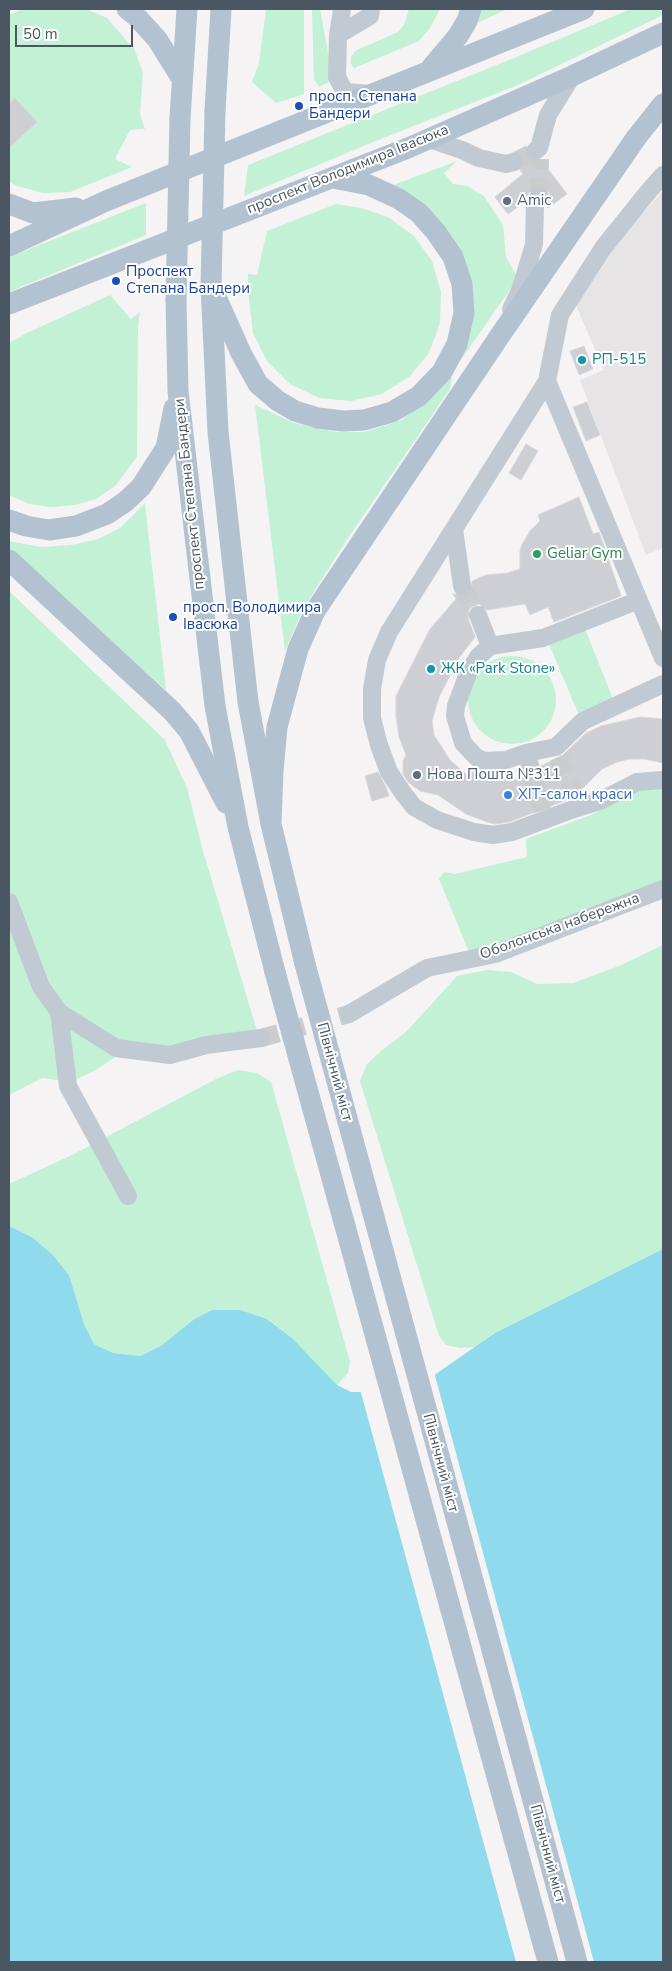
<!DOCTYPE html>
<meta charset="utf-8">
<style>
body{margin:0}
#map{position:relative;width:672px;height:1971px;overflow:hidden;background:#f5f3f3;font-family:"Nunito Sans",sans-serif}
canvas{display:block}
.frame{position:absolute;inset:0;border:10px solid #4a5661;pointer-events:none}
.scale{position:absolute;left:15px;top:25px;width:118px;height:22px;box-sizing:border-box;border:2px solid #4a5661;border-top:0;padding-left:6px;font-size:15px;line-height:18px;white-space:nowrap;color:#4a5661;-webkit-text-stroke:4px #fff;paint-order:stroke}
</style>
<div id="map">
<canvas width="672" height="1971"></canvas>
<div class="frame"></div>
<div class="scale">50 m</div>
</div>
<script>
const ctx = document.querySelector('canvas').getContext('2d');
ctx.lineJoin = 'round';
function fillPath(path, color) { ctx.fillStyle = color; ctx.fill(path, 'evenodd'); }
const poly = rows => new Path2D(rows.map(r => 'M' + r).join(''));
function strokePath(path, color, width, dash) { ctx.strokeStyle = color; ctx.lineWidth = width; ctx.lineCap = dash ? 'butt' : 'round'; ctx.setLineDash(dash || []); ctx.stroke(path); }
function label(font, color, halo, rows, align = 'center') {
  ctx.font = font + ' "Nunito Sans",sans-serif'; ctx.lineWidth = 4; ctx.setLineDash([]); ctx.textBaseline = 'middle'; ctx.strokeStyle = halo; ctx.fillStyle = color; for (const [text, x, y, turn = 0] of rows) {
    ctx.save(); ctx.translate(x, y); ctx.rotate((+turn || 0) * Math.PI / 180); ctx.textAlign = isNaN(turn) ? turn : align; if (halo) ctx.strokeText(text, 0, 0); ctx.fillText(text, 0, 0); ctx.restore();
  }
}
fillPath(poly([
 [663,191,663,548,646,555,580,380,604,370,574,301,609,251]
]), '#e6e4e5');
fillPath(poly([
 [23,9,86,9,107,18,133,48,133,45,143,73,140,114,145,129,130,130,115,159,132,167,70,192,43,193,17,186,9,181,9,15],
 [266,9,304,9,304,94,276,103,252,82,259,63],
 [312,9,320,9,333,80,319,87,314,79],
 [409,9,440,9,430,28,419,41,354,68,351,64,351,57,355,51,398,32,404,25],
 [478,9,507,9,473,25],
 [631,9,663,9,663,15,518,85,373,142,244,196,248,165,509,60],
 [457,161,444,173,453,184,467,186,484,196,503,225,506,257,518,278,456,367,472,296,388,187],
 [146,203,146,235,9,292,9,257],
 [336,204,361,208,388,217,414,236,432,261,441,292,440,323,429,353,409,377,382,394,351,401,319,398,290,384,267,361,253,333,249,301,248,274,257,275,267,231],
 [110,295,131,319,140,312,138,327,137,457,115,486,96,499,75,505,51,507,29,504,9,495,9,343,27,333],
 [452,377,450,389,346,541,303,609,285,651,255,405,294,423,336,432,364,432,402,420],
 [145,503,166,690,9,549,9,541,41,547,71,545,98,539,120,528],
 [9,591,165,740,187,788,203,851,258,1034,173,1048,125,1047,115,1057,96,1070,71,1082,42,1078,9,1095,9,926,16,903,9,889],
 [585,629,613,699,578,713,549,644],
 '468 700a44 44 0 1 1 88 0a44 44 0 1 1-88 0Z',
 [663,782,663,884,490,953,469,952,439,879,444,872,455,874,527,857,526,839,591,815,619,800,617,795],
 [663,945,663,1249,495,1333,475,1347,460,1348,446,1345,439,1336,360,1081,367,1064,382,1050,407,1031,457,976,487,970,511,972,537,984,573,983,619,966],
 [238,1070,257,1073,271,1082,350,1362,348,1373,337,1385,292,1338,268,1319,193,1320,162,1345,141,1356,113,1353,94,1344,84,1324,69,1275,53,1255,32,1237,9,1226,9,1184,72,1155,216,1079]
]), '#c3f1d5');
fillPath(poly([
 [9,1226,32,1237,53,1255,69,1275,84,1324,94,1344,113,1353,141,1356,162,1345,193,1320,212,1310,240,1310,267,1319,292,1338,337,1385,351,1392,385,1392,430,1378,495,1333,663,1249,663,1962,9,1962]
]), '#90daee');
fillPath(poly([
 [434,1372,594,1962,516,1962,360,1389,385,1389,429,1376]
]), '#f5f3f3');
const building = poly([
 [15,98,37,122,9,148,9,104,15,98],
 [525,151,526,157,530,161,541,160,567,194,548,208,546,206,550,195,548,190,542,186,537,186,529,192,525,202,508,214,495,197,523,174,520,170,524,165,524,160,521,154,525,151],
 [584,346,593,369,579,375,570,351,584,346],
 [587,402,600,435,586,441,573,407,587,402],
 [526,444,538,451,521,480,509,473,526,444],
 [579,497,593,534,599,532,621,596,554,622,548,607,530,615,525,604,487,610,479,604,470,608,468,613,468,618,475,637,459,658,439,697,432,721,434,735,450,760,468,776,473,768,493,776,522,780,522,774,529,779,538,777,541,772,541,766,563,755,586,733,601,726,640,717,663,719,663,763,644,759,629,759,617,762,602,769,584,787,564,801,509,822,495,824,487,822,466,814,438,795,420,791,408,782,403,774,403,761,406,755,399,737,396,717,396,696,430,629,456,599,453,594,464,596,472,590,472,581,486,575,507,573,520,569,520,551,522,544,530,531,540,521,538,515,579,497],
 [378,772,386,787,389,796,372,801,365,776,378,772]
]);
fillPath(building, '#cdcfd5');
strokePath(building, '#d7d9de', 1);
strokePath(poly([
 [514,162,535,151],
 [539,196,540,159],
 [462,586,478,615],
 [559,757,575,795],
 [531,769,542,811],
 [261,1038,349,1014]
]), '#caccce', 18, [18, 9]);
strokePath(poly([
 [338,35,342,9],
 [371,94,345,92,337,77,338,35,370,16,371,9],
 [429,139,462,150,479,158,506,164,514,162],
 [535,151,539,148,548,115,572,76],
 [663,175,648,192,603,248,560,315,547,381,389,632,377,660,372,689,372,718,379,745,389,772,403,793,414,807,437,820,474,832,493,835,512,832,568,811,600,801,637,782,663,780],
 [511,309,521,288,534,244,535,206,539,196],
 [547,381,663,658],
 [454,529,462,586],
 [478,615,490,646,478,657,469,671,456,706,455,716,463,743,476,757,484,761,506,760,526,753,556,747,583,721,663,684],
 [490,646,543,638,639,600],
 [526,753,531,769],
 [9,902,41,987,59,1012,116,1048,170,1055,206,1045,261,1038],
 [59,1012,68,1086,128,1196],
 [349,1014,427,968,495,954,663,889]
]), '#c1cad2', 18);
strokePath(poly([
 [127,9,136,16,157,39,182,79],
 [431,68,458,36,467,21,471,9],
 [215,111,221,9],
 [180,118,187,9],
 [9,204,33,213,76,208],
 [9,246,106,201,584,9],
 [211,286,218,432,248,702,271,824,305,964],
 [216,297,241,353,258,384,278,401,295,411,318,418,343,421,364,420,392,412,419,396,442,372,457,344,464,313,462,284,453,257,436,232,419,213,399,199,369,185,333,178],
 [176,300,178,391,215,706,238,827,275,972],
 [9,304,408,148,572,76,663,33],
 [9,520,26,526,49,530,76,526,107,514,125,502,141,487,166,448,174,408],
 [9,560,172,711,189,731,226,803],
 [271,824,273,771,277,727,298,649,315,611,499,337,636,138,663,104]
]), '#b3c2d1', 21);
strokePath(poly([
 [211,286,215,111],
 [176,300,180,118],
 [305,964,577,1962],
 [275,972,548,1962]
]), '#b3c2d1', 21);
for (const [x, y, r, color] of [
 [299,106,5,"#1a4fb4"],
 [507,201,5,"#5c6f8a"],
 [116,281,5,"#1a4fb4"],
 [582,360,5,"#0f9aa8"],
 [537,554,5,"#2e9e5b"],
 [173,617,5,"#1a4fb4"],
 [431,669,5,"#0f9aa8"],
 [417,775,5,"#5c6f8a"],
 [508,795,5,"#3f7fe0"]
]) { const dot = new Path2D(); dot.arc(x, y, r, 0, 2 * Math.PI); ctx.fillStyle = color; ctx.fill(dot); strokePath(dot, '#fff', 2); }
label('15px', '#164399', '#fff', [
 ["просп. Степана",309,97],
 ["Бандери",309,114],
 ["Проспект",126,272],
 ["Степана Бандери",126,289],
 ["просп. Володимира",183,608],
 ["Івасюка",183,625]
], 'left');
label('15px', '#4a5661', '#fff', [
 ["проспект Володимира Івасюка",348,170,-22],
 ["проспект Степана Бандери",190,494,-96],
 ["Оболонська набережна",560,927,-20],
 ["Північний міст",334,1072,75],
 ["Північний міст",440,1463,75],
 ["Північний міст",547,1854,75]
]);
label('15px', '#4e5e75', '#fff', [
 ["Amic",517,201],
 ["Нова Пошта №311",427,775]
], 'left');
label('15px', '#0d838f', '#fff', [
 ["РП-515",592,360],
 ["ЖК «Park Stone»",441,669]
], 'left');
label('15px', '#27864d', '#fff', [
 ["Geliar Gym",547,554]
], 'left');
label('15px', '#366cbe', '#fff', [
 ["ХІТ-салон краси",518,795]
], 'left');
</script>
